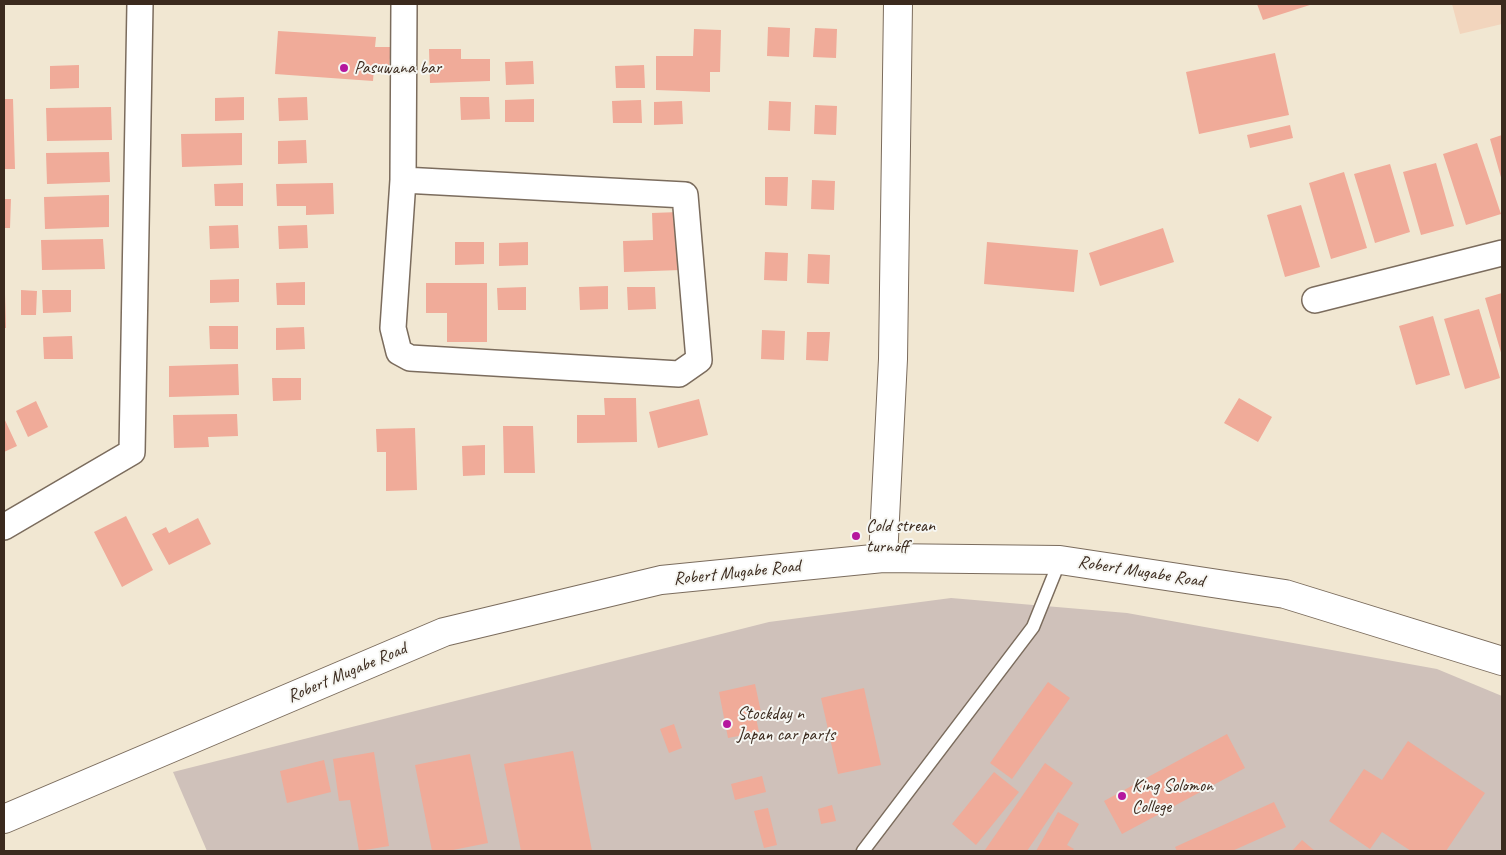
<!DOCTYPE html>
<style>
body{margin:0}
#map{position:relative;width:1506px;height:855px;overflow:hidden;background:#f1e7d2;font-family:Caveat,sans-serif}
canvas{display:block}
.frame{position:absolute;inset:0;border:5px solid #3b2a1e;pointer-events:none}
</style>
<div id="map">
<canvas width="1506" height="855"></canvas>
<div class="frame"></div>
</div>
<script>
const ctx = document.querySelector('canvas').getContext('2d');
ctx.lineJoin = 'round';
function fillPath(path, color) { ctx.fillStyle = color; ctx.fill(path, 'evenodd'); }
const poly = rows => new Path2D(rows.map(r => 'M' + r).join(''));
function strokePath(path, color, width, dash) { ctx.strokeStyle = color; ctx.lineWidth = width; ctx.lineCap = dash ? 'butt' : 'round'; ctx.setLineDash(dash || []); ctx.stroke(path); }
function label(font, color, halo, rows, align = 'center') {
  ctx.font = font + ' Caveat,sans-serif'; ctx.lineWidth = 4; ctx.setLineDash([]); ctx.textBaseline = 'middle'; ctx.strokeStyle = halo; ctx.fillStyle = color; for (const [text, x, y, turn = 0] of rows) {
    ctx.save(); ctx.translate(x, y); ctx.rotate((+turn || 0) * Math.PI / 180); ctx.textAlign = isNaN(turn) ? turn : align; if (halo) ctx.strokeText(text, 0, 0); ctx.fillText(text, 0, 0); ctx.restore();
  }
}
fillPath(poly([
 [1452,4,1502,4,1502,24,1460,34]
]), '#f2d5bd');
fillPath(poly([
 [951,598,1127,613,1437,669,1502,696,1502,851,207,851,173,772,769,622]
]), '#cfc1ba');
fillPath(poly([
 [1257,4,1313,4,1263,20],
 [768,27,790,28,789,57,767,56],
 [815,28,837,29,836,58,813,57],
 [694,29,721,30,720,72,710,72,710,92,656,90,656,56,693,56],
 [278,31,376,37,375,47,391,47,389,69,374,68,373,81,275,74],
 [429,49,461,49,461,59,490,59,490,81,430,83],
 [1275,53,1289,115,1199,134,1186,72],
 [533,61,534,84,506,85,505,62],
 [79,65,79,88,50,89,50,66],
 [644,65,645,88,616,88,615,66],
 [244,97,244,120,215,121,215,98],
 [307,97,308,120,279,121,278,98],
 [460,97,489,97,490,119,461,120],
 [4,99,13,99,15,169,4,169],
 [534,99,534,122,505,122,505,100],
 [641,100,642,123,613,123,612,101],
 [682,101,683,124,654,125,654,102],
 [769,101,791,102,790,131,768,130],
 [815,105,837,106,836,135,814,134],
 [111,107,112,140,47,141,46,108],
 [1290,125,1293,138,1250,148,1247,135],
 [242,133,242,165,182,167,181,134],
 [1502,135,1502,181,1490,139],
 [306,140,307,163,278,164,278,141],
 [1477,143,1501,214,1466,225,1443,154],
 [109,152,110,182,47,184,46,153],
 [1436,163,1454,226,1421,235,1403,172],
 [1390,164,1410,232,1375,243,1354,174],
 [1344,172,1367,248,1331,259,1309,183],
 [765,177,788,177,787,206,765,205],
 [812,180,835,181,834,210,811,209],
 [243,183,243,206,215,206,214,184],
 [333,183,334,214,306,215,306,206,277,206,276,184],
 [109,195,109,227,45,229,44,197],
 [4,199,11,199,10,228,4,228],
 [1301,205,1320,267,1285,277,1267,215],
 [679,212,681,270,624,272,623,241,653,240,652,213],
 [238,225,239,248,210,249,209,226],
 [307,225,308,248,279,249,278,226],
 [1163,228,1174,262,1100,286,1089,253],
 [103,239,105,269,42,270,41,240],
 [455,242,484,242,484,264,455,265],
 [528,242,528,265,499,266,499,243],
 [987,242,1078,250,1074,292,984,284],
 [765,252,788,253,787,281,764,280],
 [808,254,830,255,829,284,807,283],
 [239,279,239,302,210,303,210,280],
 [305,282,305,305,277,305,276,283],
 [426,283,487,283,487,342,447,342,447,313,426,313],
 [608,286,608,309,580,310,579,287],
 [526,287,526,310,498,310,497,288],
 [627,287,655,287,656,309,628,310],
 [21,290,37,291,36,315,21,315],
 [42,290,71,290,71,312,43,313],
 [1502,293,1502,356,1485,298],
 [4,294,5,294,6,328,4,328],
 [1479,309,1500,378,1465,389,1444,319],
 [1433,316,1450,375,1416,385,1399,326],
 [209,326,238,326,238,349,210,349],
 [304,327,305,349,276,350,276,328],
 [762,330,785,331,784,360,761,359],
 [807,332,830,332,828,361,806,360],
 [72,336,73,359,44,359,43,337],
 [238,364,239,395,169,397,169,366],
 [272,378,301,378,301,400,273,401],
 [604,398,636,398,637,442,577,443,577,415,605,415],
 [1239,398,1272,417,1258,442,1224,423],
 [699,399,708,435,658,448,649,412],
 [36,401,48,427,28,437,16,411],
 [237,414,238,436,208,437,209,447,174,448,173,415],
 [4,418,17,446,4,452],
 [503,426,533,426,535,473,504,473],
 [415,428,417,490,386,491,386,452,377,452,376,429],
 [485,445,485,475,463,476,462,446],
 [126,516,153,570,122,587,94,532],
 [198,518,211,544,169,565,152,534,166,527,169,533],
 [1048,682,1070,698,1012,779,990,763],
 [755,684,761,712,755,713,759,732,728,738,719,692],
 [864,688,881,765,838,774,821,698],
 [674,724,682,748,669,753,660,729],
 [1227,734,1245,768,1122,834,1104,801],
 [1408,741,1485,793,1446,851,1411,851,1382,832,1370,849,1329,821,1364,769,1382,780],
 [573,751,592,851,521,851,504,764],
 [374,752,389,846,359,851,350,800,339,801,333,759],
 [470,754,488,843,448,851,432,851,415,765],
 [324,760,331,792,287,803,280,771],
 [1045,763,1073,783,1027,851,988,851,985,850],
 [994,772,1019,792,976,845,952,824],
 [762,776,766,792,735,800,731,784],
 [1274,802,1286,827,1232,851,1177,851,1175,847],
 [832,805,836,821,821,824,818,809],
 [768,808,777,845,764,848,754,811],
 [1058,812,1079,824,1067,845,1074,849,1072,851,1036,851],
 [1302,840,1315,851,1292,851]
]), '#f0ab99');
const service = poly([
 [863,851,1033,627,1060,560]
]);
const minor = poly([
 [403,180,685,195,699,360,679,374,410,358,399,352,393,328,403,180,404,4],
 [1315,300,1502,253],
 [4,527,132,452,140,4]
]);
const tertiary = poly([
 [883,558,893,359,898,4]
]);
const primary = poly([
 [4,819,444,632,661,580,883,558,1060,560,1285,594,1502,661]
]);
strokePath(service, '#7b6c5d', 15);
strokePath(minor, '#7b6c5d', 28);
strokePath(tertiary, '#7b6c5d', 30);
strokePath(primary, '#7b6c5d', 30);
strokePath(service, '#fff', 12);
strokePath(minor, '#fff', 25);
strokePath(tertiary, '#fff', 28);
strokePath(primary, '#fff', 28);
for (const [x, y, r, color] of [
 [344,68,5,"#b5179e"],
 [856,536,5,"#b5179e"],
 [727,724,5,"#b5179e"],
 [1122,796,5,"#b5179e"]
]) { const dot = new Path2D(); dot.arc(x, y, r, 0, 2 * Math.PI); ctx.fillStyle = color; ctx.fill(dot); strokePath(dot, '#f6f6f2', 2); }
label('18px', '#3b2a1e', '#f6f6f2', [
 ["Pasuwana bar",354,68],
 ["Cold strean",866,526],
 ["turnoff",866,547],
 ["Stockday n",737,714],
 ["Japan car parts",737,735],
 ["King Solomon",1132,786],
 ["College",1132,807]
], 'left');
label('18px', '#3b2a1e', '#f6f6f2', [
 ["Robert Mugabe Road",1141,572,9],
 ["Robert Mugabe Road",737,573,-6],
 ["Robert Mugabe Road",347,673,-23]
]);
</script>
